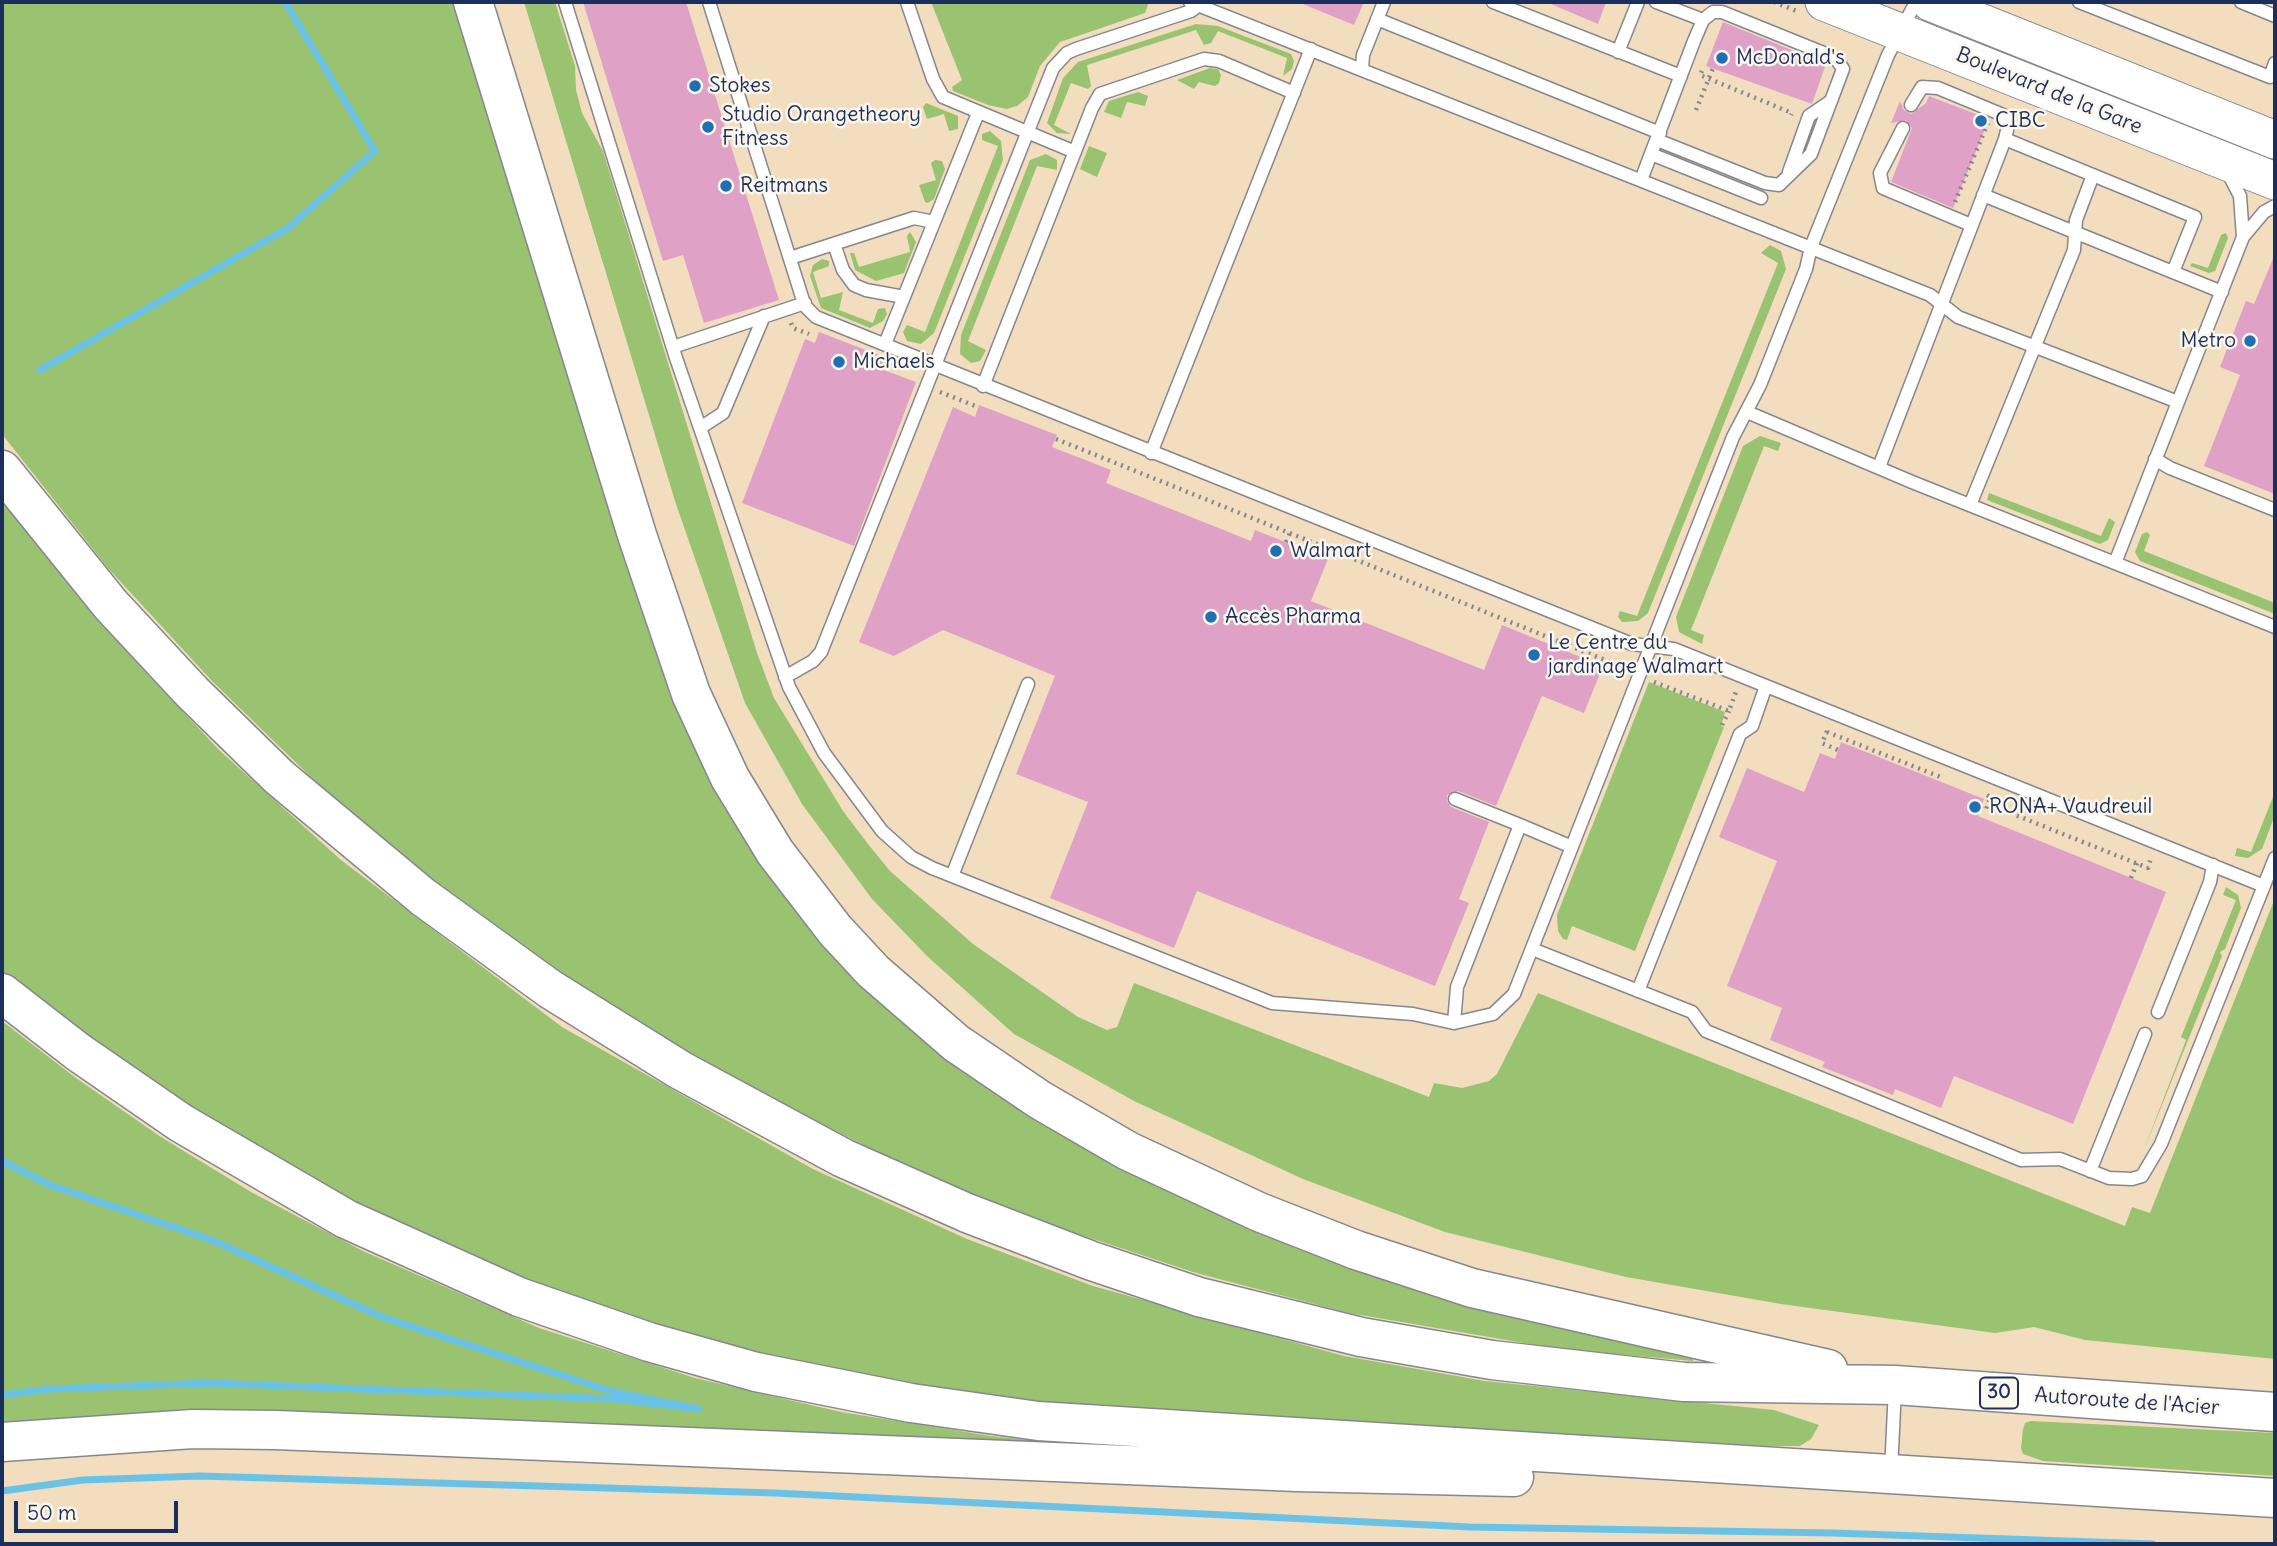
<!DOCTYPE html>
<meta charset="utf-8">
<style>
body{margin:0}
#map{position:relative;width:2277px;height:1546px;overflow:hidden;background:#f2ddbf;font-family:Delius,sans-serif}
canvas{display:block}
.frame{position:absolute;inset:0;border:4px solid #1b2f5e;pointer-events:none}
.scale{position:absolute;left:14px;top:1501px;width:164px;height:32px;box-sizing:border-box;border:4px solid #1b2f5e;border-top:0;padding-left:9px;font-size:21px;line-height:24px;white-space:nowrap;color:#1b2f5e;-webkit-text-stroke:5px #fbf7ec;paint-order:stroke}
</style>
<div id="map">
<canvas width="2277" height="1546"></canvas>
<div class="frame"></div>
<div class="scale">50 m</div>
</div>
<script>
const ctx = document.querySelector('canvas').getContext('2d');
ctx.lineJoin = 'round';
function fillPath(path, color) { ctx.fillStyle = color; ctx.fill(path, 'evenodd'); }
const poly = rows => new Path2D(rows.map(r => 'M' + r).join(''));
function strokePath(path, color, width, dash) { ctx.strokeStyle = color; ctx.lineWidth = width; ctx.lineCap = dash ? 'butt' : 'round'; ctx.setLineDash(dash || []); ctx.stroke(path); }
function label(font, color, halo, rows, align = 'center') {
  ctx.font = font + ' Delius,sans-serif'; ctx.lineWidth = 5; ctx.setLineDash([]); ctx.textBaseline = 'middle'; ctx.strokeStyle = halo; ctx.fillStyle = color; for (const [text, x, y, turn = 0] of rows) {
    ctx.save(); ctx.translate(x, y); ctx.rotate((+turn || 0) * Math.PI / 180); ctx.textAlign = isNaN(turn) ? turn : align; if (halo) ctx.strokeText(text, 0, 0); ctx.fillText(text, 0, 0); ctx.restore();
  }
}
fillPath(poly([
 [2,2,456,2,715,785,1040,1120,1692,1352,1693,1361,1559,1349,1349,1313,1196,1273,1027,1217,916,1171,745,1086,607,1003,524,949,447,891,320,786,212,681,107,567,2,434],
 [524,2,555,2,575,66,576,90,582,113,603,151,757,653,774,698,843,811,868,844,890,871,973,944,1078,1017,1107,1030,1117,1027,1134,983,1429,1097,1434,1083,1462,1088,1489,1081,1497,1074,1538,993,2125,1226,2132,1207,2150,1213,2275,898,2275,1359,2085,1340,2034,1327,1995,1333,1781,1304,1626,1277,1445,1232,1303,1179,1134,1101,1014,1034,928,957,872,899,802,804,745,703,675,501],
 [931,2,1147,2,1148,5,1145,13,1060,42,1040,66,1028,97,1017,106,1007,109,988,105,953,91,952,87,962,80],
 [1196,24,1218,26,1291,54,1294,61,1292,69,1283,76,1287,58,1218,31,1211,43,1204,45,1196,30,1087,65,1091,86,1088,89,1071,83,1054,125,1071,134,1057,133,1047,123,1063,78,1078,62],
 [1210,68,1218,69,1221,75,1219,83,1215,86,1199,82,1194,89,1177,80],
 [1138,92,1148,96,1145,106,1127,102,1121,118,1104,112,1109,101],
 [926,103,958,116,958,129,949,131,944,114,927,119,923,107],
 [990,131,1001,141,1003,160,934,333,921,344,907,341,903,332,907,325,925,332,998,146,982,140,982,134],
 [1089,146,1107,153,1097,177,1080,169],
 [1046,154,1057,160,1057,170,1037,166,968,341,986,350,980,361,971,363,960,354,961,335,1030,160],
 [935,160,942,161,945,169,934,199,928,203,925,202,919,185,936,180,931,163],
 [910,232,916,242,904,273,876,281,855,270,850,253,854,253,859,267,910,252,907,236],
 [2226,233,2228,238,2215,271,2209,273,2190,266,2192,263,2208,268,2221,235],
 [1770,245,1781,251,1786,269,1648,613,1638,621,1622,622,1618,617,1620,611,1637,616,1778,263,1761,253],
 [822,259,829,261,829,266,813,272,821,298,843,292,839,310,873,323,878,309,885,308,887,314,883,321,870,328,821,308,810,276,813,265],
 [1760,436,1781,443,1778,451,1764,446,1691,630,1704,635,1702,644,1679,632,1676,617,1743,446],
 [1989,493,2101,536,2109,518,2115,522,2108,540,2100,544,1987,500],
 [2,502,142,668,219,750,341,860,562,1027,813,1169,967,1239,1093,1286,1344,1356,1485,1381,1774,1410,1819,1425,1811,1439,1800,1446,1767,1446,1071,1406,903,1385,713,1342,637,1319,516,1276,390,1220,223,1130,72,1028,2,974],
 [2147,532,2150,535,2144,551,2275,603,2275,614,2140,561,2135,552,2142,534],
 [1649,682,1725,712,1721,726,1724,727,1635,951,1572,926,1567,940,1563,939,1558,931,1557,915],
 [2275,792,2275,815,2262,849,2248,858,2235,856,2237,848,2251,852],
 [2226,887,2238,895,2241,908,2225,949,2220,952,2222,956,2143,1152,2186,1040,2181,1037,2236,900,2223,895],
 [2,1021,76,1078,161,1137,251,1192,363,1251,539,1328,695,1378,841,1412,991,1436,1074,1445,2,1427],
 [2031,1421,2275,1433,2275,1476,2043,1461,2023,1454,2021,1448,2023,1429,2025,1423]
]), '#99c370');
strokePath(poly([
 [40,370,288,228,375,151,285,2],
 [2,1161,50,1185,214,1241,382,1317,610,1391,699,1409,615,1399,211,1383,50,1389,2,1395],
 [2,1491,83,1480,200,1476,775,1493,1470,1527,1833,1533,2153,1544]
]), '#6ac3e7', 7);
fillPath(poly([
 [583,2,686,2,779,300,704,323,683,255,663,261],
 [1298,2,1364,2,1354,25],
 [1546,2,1606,2,1598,24],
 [1723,22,1826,64,1812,104,1706,66],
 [1929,96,1989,119,1953,208,1891,182,1912,128,1906,120,1891,123,1900,101,1904,110,1911,114,1926,103],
 [2275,254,2275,494,2204,466,2240,375,2220,367,2246,301,2254,304],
 [819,332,884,357,881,369,916,382,854,546,742,503,805,339,815,343],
 [979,405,1057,435,1052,447,1111,470,1106,483,1251,541,1255,530,1328,559,1311,601,1484,670,1502,625,1603,666,1584,713,1542,696,1496,806,1458,791,1447,795,1447,801,1451,807,1489,822,1459,899,1469,903,1435,986,1197,891,1174,948,1050,898,1088,802,1016,774,1055,676,943,630,894,656,859,642,953,407,975,417],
 [1841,742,1984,799,1978,816,2166,892,2073,1124,1954,1076,1941,1108,1895,1089,1893,1095,1822,1067,1825,1062,1770,1040,1782,1008,1727,986,1777,861,1719,837,1747,768,1804,792,1820,753,1835,759]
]), '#dfa2c6');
const service = poly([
 [565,2,676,358,789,687,824,753,882,831,911,857,932,868,1272,1003,1413,1014,1454,1023,1493,1014,1514,994,1733,437,1760,385,1806,269,1811,247,1888,55,1916,2],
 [709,2,801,294,805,306,816,317,1632,644,1674,649,2264,886],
 [907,2,933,79,943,97,1075,152],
 [1190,2,1930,295,1958,317,2178,402,2115,563],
 [1493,2,1681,76],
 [1656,2,1703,20],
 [2079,2,2270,77,2275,63],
 [2241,2,2275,16],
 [1377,19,1660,133],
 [1618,52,1638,2],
 [1362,69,1363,55,1384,2],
 [1911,105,1922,87,1938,88,2003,115,2008,126,2005,139],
 [1903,128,1880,173,1883,188,1971,225],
 [1651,154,1761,198],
 [2227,171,2240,196,2243,237],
 [1789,172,1809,116,1831,101],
 [1641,180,1694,41,1703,20,1713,12,1722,12,1826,54,1837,60,1843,69,1811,154,1779,185,1765,183,1657,140],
 [1983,195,2222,292],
 [834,244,843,270,854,285,866,290,904,297],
 [790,258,914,218,934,222],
 [885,344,978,113],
 [673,347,805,303],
 [983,386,1092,108,1100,94,1204,59,1219,61,1294,93],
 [2178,402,2243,237,2264,212,2275,206],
 [1747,412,1912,482,2275,627],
 [700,428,723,413,764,316],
 [1151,453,1311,49],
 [2155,459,2170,468,2275,510],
 [1879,467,2005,139,2195,217,2173,272],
 [1970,505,2074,250,2076,220,2093,175],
 [785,677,813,661,821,652,1053,68,1067,53,1076,49,1191,11,1199,5],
 [1455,799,1520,825],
 [952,876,1028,684],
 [1532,949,1692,1012,1706,1031,2021,1160,2060,1159,2109,1178,2132,1179,2142,1176,2161,1144,2275,858],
 [1638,991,1740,734,1752,726,1766,686],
 [2158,1012,2210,882,2213,865],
 [1454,1023,1457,987,1520,825,1572,847],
 [2090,1171,2145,1034],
 [1891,1471,1895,1388]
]);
const secondary = poly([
 [1824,2,2275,181],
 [1930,2,2275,140]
]);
const motorway = poly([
 [473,2,637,535,691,694,730,778,775,852,835,930,873,971,956,1043,1040,1100,1128,1151,1259,1212,1356,1250,1472,1288,1828,1369],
 [2,470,111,605,192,692,279,777,423,897,550,989,680,1070,843,1158,967,1213,1092,1261,1199,1297,1361,1337,1492,1360,1684,1382,1895,1385,2275,1412],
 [2,993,78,1052,181,1123,346,1219,519,1297,649,1342,756,1372,911,1403,1038,1421,2275,1498],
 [2,1442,193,1429,276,1430,1297,1472,1514,1477]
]);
strokePath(service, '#86868e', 15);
strokePath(secondary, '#86868e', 39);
strokePath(motorway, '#86868e', 41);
strokePath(poly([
 [1774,2,1799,12],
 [1702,71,1700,75,1792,113,1791,115],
 [1696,110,1713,68],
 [1955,202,1988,123],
 [791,323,793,328,809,334],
 [940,392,978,407],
 [1056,439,1627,669],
 [1286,542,1290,533],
 [1654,682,1729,711,1737,689],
 [1722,725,1729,711],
 [1827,731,1822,743,1838,750],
 [1827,732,1943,778],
 [1987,795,1990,797,1988,804,2148,868,2151,858],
 [1981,808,1986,810,1988,804],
 [2131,878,2137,863]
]), '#86868e', 4.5, [2, 5]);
strokePath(service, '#fff', 12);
strokePath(secondary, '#fff', 37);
strokePath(motorway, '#fff', 38);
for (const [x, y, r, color] of [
 [1722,58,7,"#1f6fb2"],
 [695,86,7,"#1f6fb2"],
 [1981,121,7,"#1f6fb2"],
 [708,127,7,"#1f6fb2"],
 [726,186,7,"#1f6fb2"],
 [2250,341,7,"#1f6fb2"],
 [839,362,7,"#1f6fb2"],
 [1276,551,7,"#1f6fb2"],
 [1211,617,7,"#1f6fb2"],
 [1534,655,7,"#1f6fb2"],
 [1975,807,7,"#1f6fb2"]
]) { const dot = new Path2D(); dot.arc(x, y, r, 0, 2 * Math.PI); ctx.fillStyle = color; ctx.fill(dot); strokePath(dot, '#fbf7ec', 2.5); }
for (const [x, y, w] of [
 [1999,1393,38]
]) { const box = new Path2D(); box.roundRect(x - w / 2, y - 15.5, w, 31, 5); ctx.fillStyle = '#fbf7ec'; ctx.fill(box); strokePath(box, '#1b2f5e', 2); }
label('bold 19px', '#1b2f5e', null, [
 ["30",1999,1393]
]);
label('21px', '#1b2f5e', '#fbf7ec', [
 ["McDonald's",1736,58],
 ["Stokes",709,86],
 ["Studio Orangetheory",722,115],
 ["Fitness",722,139],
 ["CIBC",1995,121],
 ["Reitmans",740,186],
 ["Metro",2236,341,"right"],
 ["Michaels",853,362],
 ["Walmart",1290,551],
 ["Accès Pharma",1225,617],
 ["Le Centre du",1548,643],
 ["jardinage Walmart",1548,667],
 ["RONA+ Vaudreuil",1989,807]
], 'left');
label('21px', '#1b2f5e', '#fbf7ec', [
 ["Boulevard de la Gare",2049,91,22],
 ["Autoroute de l'Acier",2127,1402,4]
]);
</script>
